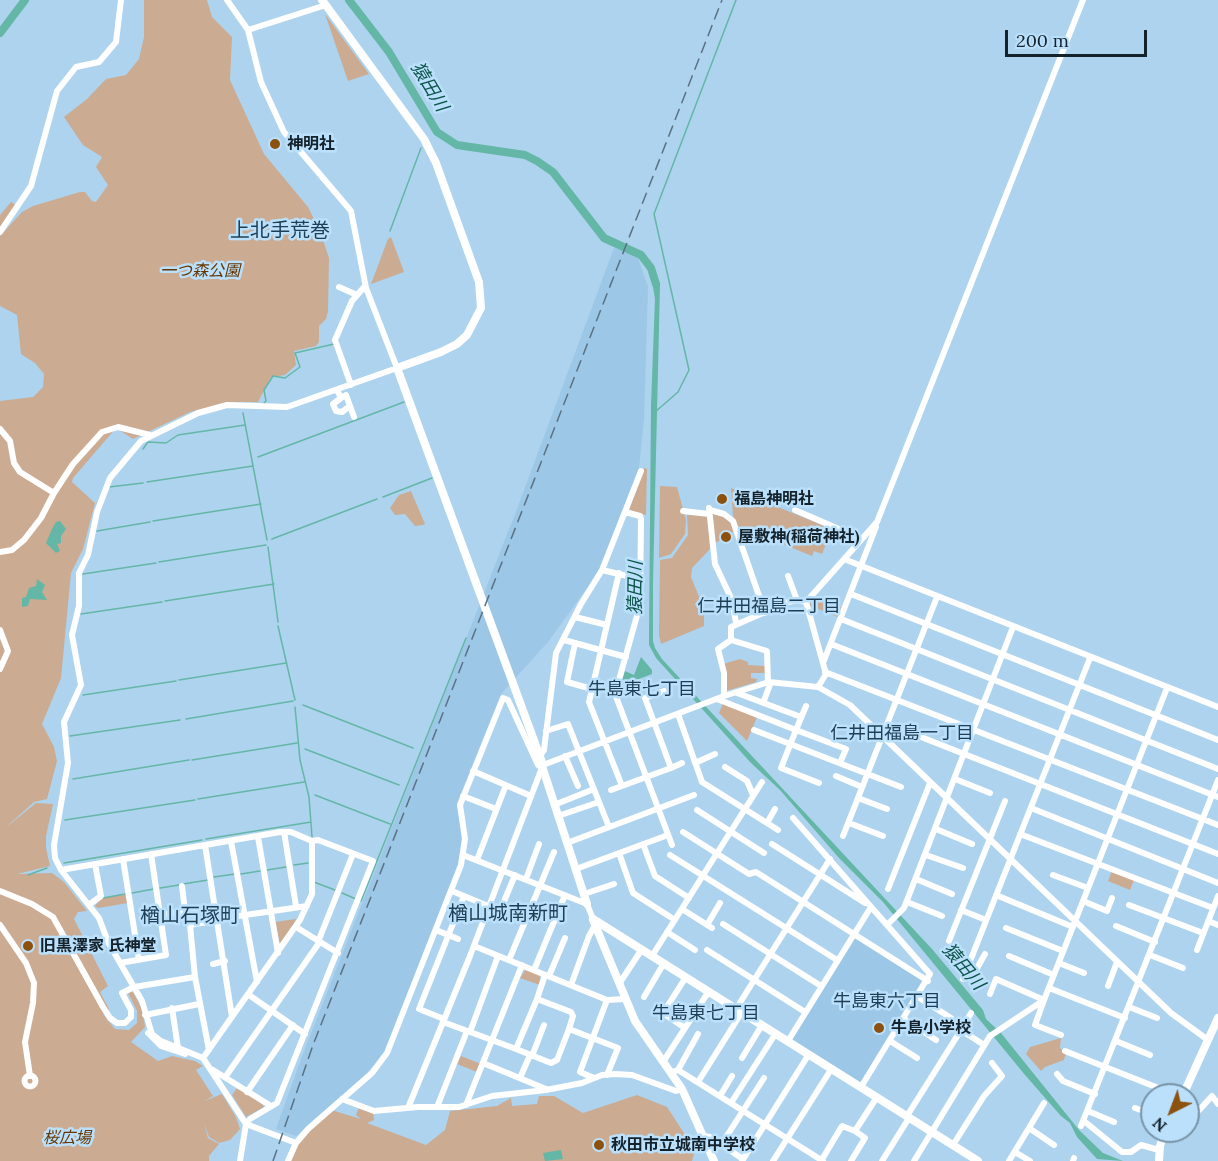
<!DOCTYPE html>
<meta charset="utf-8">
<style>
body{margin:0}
#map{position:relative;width:1218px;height:1161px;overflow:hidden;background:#aed3ee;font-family:Lora,serif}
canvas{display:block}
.north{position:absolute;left:1140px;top:1083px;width:60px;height:60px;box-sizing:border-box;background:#bbe0fb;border:2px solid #7894a8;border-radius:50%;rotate:222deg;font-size:16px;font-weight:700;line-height:24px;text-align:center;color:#14222c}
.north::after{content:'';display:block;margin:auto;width:21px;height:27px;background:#8c500f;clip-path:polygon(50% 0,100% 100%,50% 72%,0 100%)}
.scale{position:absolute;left:1005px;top:30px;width:142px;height:27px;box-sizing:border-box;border:3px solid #14222c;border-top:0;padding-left:8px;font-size:18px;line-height:21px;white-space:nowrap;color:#14222c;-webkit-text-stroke:4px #bbe0fb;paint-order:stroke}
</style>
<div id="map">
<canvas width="1218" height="1161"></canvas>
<div class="north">N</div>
<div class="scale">200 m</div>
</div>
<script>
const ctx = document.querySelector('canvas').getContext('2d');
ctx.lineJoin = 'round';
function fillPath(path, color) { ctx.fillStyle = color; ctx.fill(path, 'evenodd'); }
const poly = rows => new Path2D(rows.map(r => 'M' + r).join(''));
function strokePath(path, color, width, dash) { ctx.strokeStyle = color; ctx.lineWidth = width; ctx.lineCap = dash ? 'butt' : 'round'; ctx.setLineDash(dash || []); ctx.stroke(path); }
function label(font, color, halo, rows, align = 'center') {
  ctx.font = font + ' Lora,"Noto Sans JP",serif'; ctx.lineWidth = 5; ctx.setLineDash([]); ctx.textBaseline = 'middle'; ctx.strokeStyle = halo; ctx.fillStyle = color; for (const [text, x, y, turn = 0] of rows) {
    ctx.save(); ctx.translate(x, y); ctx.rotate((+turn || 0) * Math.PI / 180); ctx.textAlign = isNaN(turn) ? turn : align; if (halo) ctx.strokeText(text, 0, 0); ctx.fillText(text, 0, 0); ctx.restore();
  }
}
fillPath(poly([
 [614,248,637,255,648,287,644,419,639,468,600,570,548,642,501,694,457,803,462,836,458,864,386,1050,360,1081,296,1136,276,1129,301,1059,517,509],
 [854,938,924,982,860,1083,790,1038]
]), '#9cc7e6');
fillPath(poly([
 [144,0,207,0,212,17,232,37,230,80,264,154,308,207,320,231,329,258,328,311,326,319,319,326,319,342,316,346,294,351,296,365,285,375,271,377,258,402,230,402,190,412,133,439,116,428,73,478,72,482,95,503,83,549,71,573,61,678,42,724,54,747,57,761,47,799,34,802,4,829,36,803,53,804,46,836,46,848,50,866,17,874,52,873,64,882,87,911,78,912,74,919,108,986,100,992,109,1009,103,1014,115,1029,129,1030,137,1023,137,1011,128,993,132,990,142,1009,145,1027,131,1042,158,1061,172,1056,195,1061,203,1066,196,1070,213,1096,204,1101,222,1094,236,1117,240,1129,230,1140,219,1143,209,1137,204,1123,208,1138,219,1144,209,1156,209,1161,0,1161,0,401,33,397,43,387,44,374,35,363,21,354,17,315,0,306,0,236,22,212,33,206,80,192,85,192,92,201,96,202,108,185,96,167,102,157,83,145,64,117,87,99,106,79,126,75,139,59,144,37],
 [325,14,369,74,348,81],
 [11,202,16,205,0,230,0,215],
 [391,237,404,272,371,284,388,239],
 [644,468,647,469,646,515,631,511,629,507],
 [660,486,677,487,686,520,685,534,671,554,659,558],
 [731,488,832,529,822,554,814,551,812,556,758,534,756,538,749,536,745,547,733,516],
 [411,491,425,524,423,525,415,526,405,514,395,515,390,508,399,495],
 [715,512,731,521,734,531,714,544,712,513],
 [687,515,708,516,710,549,692,568,691,577,704,609,704,626,661,644,659,635,660,560,672,558,688,535],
 [815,595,844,608,840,618,809,605],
 [740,659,748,662,748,665,766,666,766,673,751,673,751,678,757,679,756,682,726,691,723,664],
 [723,703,757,717,747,741,719,713],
 [1112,871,1134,880,1130,890,1108,881],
 [127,894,128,903,98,908,95,906,102,898],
 [296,919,294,925,280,944,275,922],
 [526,969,540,975,540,985,520,978],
 [1061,1038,1060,1048,1066,1053,1064,1060,1045,1067,1041,1071,1026,1054,1030,1047],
 [461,1056,481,1064,477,1072,457,1064],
 [238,1087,263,1105,264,1107,246,1117,232,1095],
 [637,1095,667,1107,695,1150,692,1161,289,1161,302,1134,331,1110,361,1119,356,1115,359,1107,373,1113,374,1120,367,1123,426,1145,445,1130,450,1111,497,1106,511,1098,512,1106,537,1104,539,1096,554,1096,583,1113]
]), '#cbab92');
fillPath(poly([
 [650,269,660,285,653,582,653,641,655,648,662,659,710,711,932,949,983,1010,986,1019,1001,1033,1079,1130,1103,1153,1123,1161,1097,1159,1077,1137,1070,1123,1061,1116,1025,1075,883,902,839,858,780,790,751,763,656,658,649,645,649,634,651,405,655,299],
 [60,521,66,529,61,536,61,543,57,544,60,551,56,553,46,543,52,529,56,522],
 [37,579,45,585,42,592,47,600,30,599,28,606,22,607,22,598,26,597,29,588,36,586],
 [641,657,652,670,652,674,623,685,621,684,625,671,634,675],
 [561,1150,563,1159,545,1161,543,1153]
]), '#64b6a7');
strokePath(poly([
 [436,133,437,132],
 [390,231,421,148],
 [264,403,266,401,264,390,273,376,285,378,300,367,295,353,334,344],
 [655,412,678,392,689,370,654,214,736,0],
 [243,413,267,540],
 [143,449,148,442,166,443,178,435,245,425],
 [258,457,404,402],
 [147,482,253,466],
 [109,487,143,483],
 [383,497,432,478],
 [153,521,261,504],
 [97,531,150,522],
 [272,539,377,499],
 [268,547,278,622],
 [159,562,266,545],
 [83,574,156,563],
 [165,601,274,584],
 [81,614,162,602],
 [278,626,295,700],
 [179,680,286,663],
 [83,695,176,681],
 [303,705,413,748],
 [295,707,300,760,309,797,312,837],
 [186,719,293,701],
 [70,736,180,720],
 [305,749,399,785],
 [192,760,297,743],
 [73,779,189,760],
 [315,795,390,824],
 [198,799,304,782],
 [65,820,195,800],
 [206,839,311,822],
 [64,863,202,840],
 [294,865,308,863],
 [267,870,286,867],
 [241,874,260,871],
 [28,875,47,868],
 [214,877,235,874],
 [314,882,335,890],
 [183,884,208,880],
 [160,888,179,885],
 [132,893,154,889],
 [342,893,356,899],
 [103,898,125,894],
 [361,901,466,638]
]), '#64b6a7', 1.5);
strokePath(poly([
 [349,0,389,52,437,132,457,145,525,155,537,161,553,172,604,238,641,255,651,268,656,284],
 [0,33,25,0]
]), '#64b6a7', 8);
strokePath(poly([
 [227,0,248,30,261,82,284,132,351,211,366,288,397,368,287,407,227,405,198,413,141,441,110,478,97,512,88,555,79,573,79,606,72,635,81,685,64,722,68,763,54,845,55,858,61,870,99,918,108,942,142,1001,152,1034,161,1041,203,1058,246,1124,240,1161],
 [248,30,326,5],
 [0,232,31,186,57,91,76,67,99,62,116,42,121,0],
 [339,287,357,295],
 [351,385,335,340,352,301,365,286],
 [337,390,341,398,346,395,354,417],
 [341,398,333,404,336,411,342,412,350,406],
 [0,429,10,441,14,463,20,472,54,493],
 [709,508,715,564,732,600,736,623],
 [710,510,724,514,733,521,765,613],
 [795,510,862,539],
 [683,511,709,514],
 [625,512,640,516,641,519,640,605,615,694,672,845],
 [0,552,12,550,24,540,41,518,54,493,73,464,102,432,118,427,150,435],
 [844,559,1218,707],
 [602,570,640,579],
 [619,573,589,702,622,786],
 [788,576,797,600],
 [851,594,1218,740],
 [575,617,607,625],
 [841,619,1218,769],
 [0,630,8,651,0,669],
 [564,640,626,657],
 [731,640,767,651,768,683],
 [575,643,567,682,592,689],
 [831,644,1218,797],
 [823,663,876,527],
 [825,672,1218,825],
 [818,687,826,674,806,602,877,522,1083,0],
 [737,693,801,717],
 [724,696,724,673,718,649,731,640,731,627,788,602,797,600,806,602],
 [717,699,796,730,781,768,819,783],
 [763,703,771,682],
 [806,706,796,730,846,749,840,763],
 [678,714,702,782,778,830],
 [888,724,1218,854],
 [754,730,901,787],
 [546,731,568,724,609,827],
 [540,756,544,750,556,653,581,604,602,570,641,471],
 [565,756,578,786],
 [695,763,715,754],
 [725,767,747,781,753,795],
 [671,768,682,763],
 [473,771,531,796],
 [836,776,862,787],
 [955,779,990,793],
 [611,790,671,768,645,698,664,691],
 [463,796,496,809],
 [858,798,887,809],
 [554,805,594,789],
 [1031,808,1218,883],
 [697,810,764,853],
 [558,816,599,802],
 [793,818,930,974,861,1087],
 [767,823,775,809],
 [849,823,883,836],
 [936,829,972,844],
 [284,832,296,906],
 [683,832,749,874,756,872,928,981],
 [1020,834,1213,908],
 [843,836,937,597],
 [258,837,278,953],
 [231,841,257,982],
 [567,843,694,795],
 [643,844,655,876,689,898],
 [772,844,865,903],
 [205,845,232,1017],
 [619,853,633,893,675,920],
 [463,855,587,904,593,919],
 [670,855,837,960],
 [926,855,963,868],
 [123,859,139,960],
 [477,860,506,785],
 [576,869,668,835],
 [61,870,280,832,291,832,312,841,318,840,373,861,277,1103,250,1119,246,1124,296,1143],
 [1053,875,1088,888],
 [526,879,539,844],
 [916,879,952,894],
 [182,886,185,911],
 [888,889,930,783],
 [0,891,32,904,53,917,103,1007,110,1018,117,1023,125,1023,131,1017,131,1010,122,993,134,987,195,977],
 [452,891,488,906],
 [584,894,614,884],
 [996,895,1073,927],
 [1083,901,1107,911,1112,898],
 [907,902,942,916],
 [90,904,101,896,95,864],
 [1129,905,1203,933],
 [682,909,712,928],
 [961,910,986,920],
 [500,911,515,875],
 [161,915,216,906],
 [218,919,307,906],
 [1208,921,1218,925],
 [723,924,821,986],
 [0,925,26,963,34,983,33,1003,25,1042,30,1076],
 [707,925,720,903],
 [887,925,904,908,1013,627],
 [1116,926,1155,942],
 [296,927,338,953],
 [1006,928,1063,951],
 [436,930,458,939],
 [667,932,695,950],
 [949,941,1005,801],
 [318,942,353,854],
 [474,946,607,1000,625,999],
 [707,950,805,1012],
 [1197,950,1218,896],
 [1150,955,1183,968],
 [652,956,762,782],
 [1009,956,1054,975],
 [509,960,554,852],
 [120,963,166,955,151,854],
 [1059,963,1084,973],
 [213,964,225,961],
 [534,970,565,895],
 [965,973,971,979,985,954],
 [545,975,537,999,571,1012,573,1016,569,1029,618,1048,607,1075],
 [549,976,565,938],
 [963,979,1090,658],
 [619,984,642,949],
 [571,985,589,936,595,925],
 [1108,986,1117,962],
 [1049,988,1125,1018],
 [990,994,996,979,1044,1000,1035,1025,1061,1035],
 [249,995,305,1034],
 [644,997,664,963],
 [918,997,951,1018],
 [1129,1007,1157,1018],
 [172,1008,178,1048],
 [736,1009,830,859],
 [145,1015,199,1004],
 [444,1019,419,1009,464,896],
 [904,1019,936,1040],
 [443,1022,516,1049,537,999],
 [685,1028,663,1013,686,977],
 [961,1030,971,1013],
 [470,1032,498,956],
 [148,1033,161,1046,185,1054],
 [788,1041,871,907],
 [890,1041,917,1058],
 [1116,1041,1150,1055],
 [516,1049,551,1063,557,1060,569,1029],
 [209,1050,195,977,190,925,219,920],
 [1065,1051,1176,1095],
 [532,1056,544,1025],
 [203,1058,300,920,312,894,312,841],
 [742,1058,762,1025],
 [663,1062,709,991],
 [483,1063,546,1089],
 [213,1070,271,1106],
 [678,1070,698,1034],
 [672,1072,678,1070,823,1161],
 [1057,1074,1063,1081,1095,1094],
 '24.5 1081a5.5 5.5 0 1 1 11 0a5.5 5.5 0 1 1-11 0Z',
 [226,1076,319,943],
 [520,1078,530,1055],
 [594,1078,580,1072,607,1000],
 [698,1082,742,1012],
 [247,1092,293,1025],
 [720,1096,732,1076],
 [342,1099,374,1111,418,1107,459,1107,492,1096,546,1090,582,1083,602,1075,615,1074,632,1075,676,1091,682,1089],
 [731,1103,776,1033],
 [466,1105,522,965],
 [437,1107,467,1031],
 [408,1108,470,956,543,765,724,696,769,682,818,687,850,705,1171,1013,1208,1040],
 [1135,1108,1152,1114],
 [1088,1111,1114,1122],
 [907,1116,961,1030,984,1045],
 [1188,1118,1192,1118,1212,1096,1218,1104],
 [1084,1121,1122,1152,1131,1152,1141,1145,1159,1150],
 [1081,1126,1218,780],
 [1029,1128,1054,1145],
 [704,1136,710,1137,743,1159],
 [721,1145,764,1078],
 [953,1145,984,1096,1002,1076,992,1063],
 [1015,1152,1030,1161],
 [288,1161,296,1143,308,1129,372,1073,387,1053,461,865,465,839,460,805,503,698,508,700,538,765,543,769],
 [742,1161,809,1054],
 [773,1161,832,1068],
 [821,1161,842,1126,855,1131],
 [851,1161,865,1138,855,1131,877,1097],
 [882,1161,909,1118],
 [914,1161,990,1036,1044,1000,1167,688],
 [1009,1161,1044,1103],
 [1073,1161,1074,1158]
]), '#fff', 6);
strokePath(poly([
 [322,0,424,139,436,163,479,282,481,308,467,335,457,344,441,352,397,368,543,765],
 [543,769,587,904],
 [593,919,978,1161],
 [593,920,635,1021,682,1089,714,1161],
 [1183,1095,1218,1018],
 [1159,1161,1160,1146,1165,1131]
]), '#fff', 8);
strokePath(poly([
 [273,1161,313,1045,722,0]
]), '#5a7284', 1.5, [12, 6]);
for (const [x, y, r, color] of [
 [275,144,6,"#8c500f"],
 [722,499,6,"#8c500f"],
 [726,537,6,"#8c500f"],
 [28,946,6,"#8c500f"],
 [879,1028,6,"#8c500f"],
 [599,1145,6,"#8c500f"]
]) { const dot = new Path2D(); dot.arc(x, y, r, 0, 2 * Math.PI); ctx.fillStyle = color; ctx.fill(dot); strokePath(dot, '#bbe0fb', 2); }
label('bold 16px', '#14222c', '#bbe0fb', [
 ["神明社",287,144],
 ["福島神明社",734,499],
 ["屋敷神(稲荷神社)",738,537],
 ["旧黒澤家 氏神堂",40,946],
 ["牛島小学校",891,1028],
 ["秋田市立城南中学校",611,1145]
], 'left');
label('italic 16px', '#663600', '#bbe0fb', [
 ["一つ森公園",200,271],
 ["桜広場",67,1138]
]);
label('italic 18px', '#0d544a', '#bbe0fb', [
 ["猿田川",429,87,59],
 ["猿田川",636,588,-89],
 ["猿田川",963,967,50]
]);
label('18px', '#1d3e54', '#bbe0fb', [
 ["仁井田福島二丁目",769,607],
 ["牛島東七丁目",642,690],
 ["仁井田福島一丁目",902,734],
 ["牛島東六丁目",887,1002],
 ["牛島東七丁目",706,1014]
]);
label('20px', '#1d3e54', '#bbe0fb', [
 ["上北手荒巻",280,231],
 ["楢山城南新町",508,914],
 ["楢山石塚町",190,916]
]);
</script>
